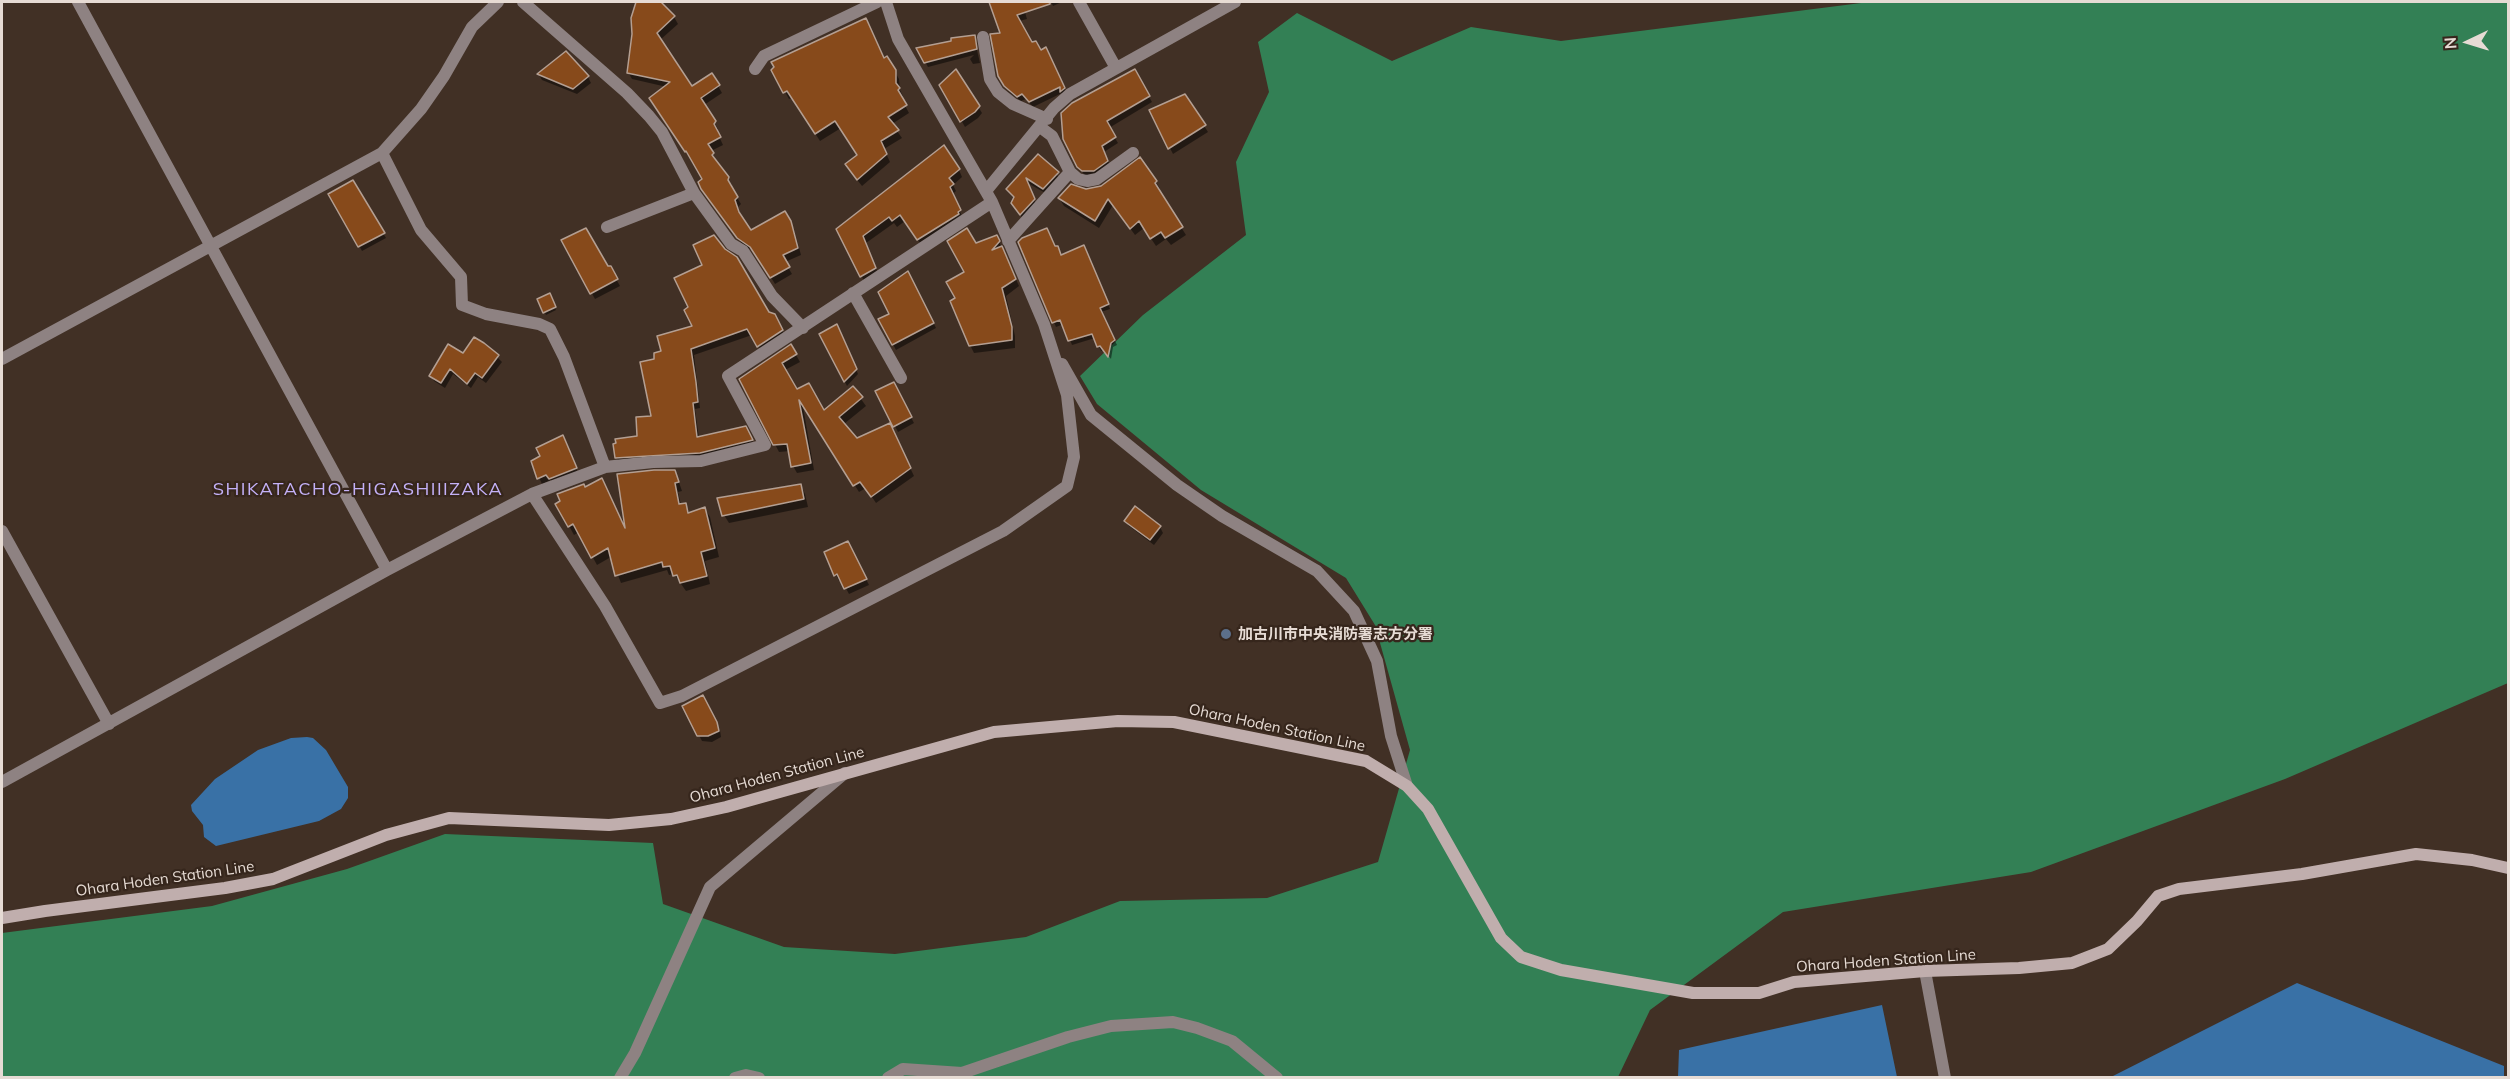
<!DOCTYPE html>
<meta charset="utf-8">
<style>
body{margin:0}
#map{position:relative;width:2510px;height:1079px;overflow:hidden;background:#413025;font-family:Mulish,sans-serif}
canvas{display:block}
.frame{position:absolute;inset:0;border:3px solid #e6dbd4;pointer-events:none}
.north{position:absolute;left:2438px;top:12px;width:60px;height:60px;-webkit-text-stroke:4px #36261c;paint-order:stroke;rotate:266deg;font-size:16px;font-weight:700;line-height:24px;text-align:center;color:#e6dbd4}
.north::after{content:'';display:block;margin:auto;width:21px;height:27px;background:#e6dbd4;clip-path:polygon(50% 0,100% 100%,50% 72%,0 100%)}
</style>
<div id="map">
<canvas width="2510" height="1079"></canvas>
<div class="frame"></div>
<div class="north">N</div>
</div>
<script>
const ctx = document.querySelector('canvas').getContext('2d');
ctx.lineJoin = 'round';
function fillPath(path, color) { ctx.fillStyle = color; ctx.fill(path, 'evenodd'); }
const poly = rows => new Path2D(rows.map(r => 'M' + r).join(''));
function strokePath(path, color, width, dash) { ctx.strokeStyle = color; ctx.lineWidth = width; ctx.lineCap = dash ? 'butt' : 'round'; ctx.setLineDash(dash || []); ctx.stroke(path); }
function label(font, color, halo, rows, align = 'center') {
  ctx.font = font + ' Mulish,"Noto Sans JP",sans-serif'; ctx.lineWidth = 4.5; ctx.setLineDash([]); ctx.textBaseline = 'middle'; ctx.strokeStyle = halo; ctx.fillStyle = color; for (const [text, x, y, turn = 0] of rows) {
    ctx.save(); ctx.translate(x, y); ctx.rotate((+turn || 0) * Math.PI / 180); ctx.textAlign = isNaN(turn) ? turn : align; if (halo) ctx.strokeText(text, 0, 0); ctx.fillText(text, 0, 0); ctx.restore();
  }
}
fillPath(poly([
 [1869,2,2508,2,2508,683,2285,779,2031,872,1783,912,1650,1010,1618,1077,2,1077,2,933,212,906,347,869,445,834,653,843,663,904,784,947,895,954,1026,937,1120,901,1267,898,1378,862,1410,750,1375,625,1346,578,1201,490,1097,404,1080,376,1143,315,1246,235,1236,162,1269,92,1258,42,1297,13,1392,61,1471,27,1561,41]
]), '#338055');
fillPath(poly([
 [307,737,313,738,326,750,348,787,348,798,341,809,319,821,216,846,204,837,203,825,192,811,191,805,215,779,258,750,291,738],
 [2297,983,2504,1066,2504,1077,2111,1077],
 [1882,1005,1897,1077,1678,1077,1679,1050]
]), '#3971a6');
fillPath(poly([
 [638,2,659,2,674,17,678,24,660,40,692,88,712,75,722,93,704,105,718,129,717,132,723,145,711,151,715,162,732,185,731,188,741,204,738,207,742,219,750,232,790,221,794,229,801,255,785,262,792,274,775,284,756,253,742,244,707,196,704,179,691,157,690,158,655,105,667,87,632,79,628,72,634,35,633,18],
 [991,2,1022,2,1027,19,1019,21,1031,43,1040,52,1049,54,1067,94,1062,93,1033,107,1026,99,1021,101,1009,92,999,76,1002,34],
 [1051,2,1062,2,1053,6],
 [974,37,980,63,973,64,970,59,974,55,928,67,918,49],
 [887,58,899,79,900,90,903,96,901,98,909,113,892,124,902,138,884,149,890,162,862,186,851,172,859,155,841,128,820,141,792,98,789,99,773,70],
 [956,71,982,113,978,118,965,127,941,85],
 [1134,71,1152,102,1109,128,1118,143,1104,152,1111,167,1086,177,1078,166],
 [539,75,588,77,591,83,577,94,542,80],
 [1185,96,1208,132,1173,154,1151,111],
 [1038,156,1061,179,1047,194,1026,182,1037,206,1024,220,1016,209,1015,199,1008,189],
 [959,170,962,177,953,185,956,191,952,195,963,218,922,246,905,221,897,227,894,223,866,243,879,276,865,283,838,229],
 [353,182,386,238,362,251,331,194],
 [1156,182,1160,189,1158,191,1186,235,1171,245,1166,239,1156,246,1144,228,1135,235,1113,205,1099,228,1064,206,1059,198,1102,187],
 [997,237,1019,286,1006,296,1015,336,1015,348,974,353,970,345,957,299,975,245],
 [563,241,607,268,610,268,620,286,595,299],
 [1020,242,1055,248,1061,257,1086,251,1110,309,1101,312,1117,345,1113,347,1111,359,1104,350,1101,351,1095,338,1072,345,1064,324,1056,327],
 [908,273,936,328,896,350,880,320,891,315],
 [550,295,556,310,546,315,539,300],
 [768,313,773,315,786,337,762,352,752,335,694,355,700,408,695,409,699,438,745,428,755,446,704,459,620,463,616,457,639,437,653,417,656,360],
 [839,330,858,374,847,386,821,334],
 [484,344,502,362,486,383,478,377,471,388,453,374,445,388,434,381,431,376],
 [791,346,800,362,785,370,796,391,824,412,853,388,866,406,844,424,857,439,893,432,914,476,876,503,866,488,859,492,802,401,814,470,797,473,793,466,790,451,779,452,741,379],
 [893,384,914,423,898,432,877,392],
 [565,443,579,475,553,484,551,480,542,484,532,462],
 [675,471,682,491,678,492,681,505,685,505,690,514,705,509,710,517,719,557,705,561,710,584,686,591,674,574,669,575,667,570,621,583,611,557,597,565,579,532,574,535,557,504,626,531],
 [801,486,805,494,808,507,729,523,724,515],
 [1126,521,1160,527,1163,533,1154,545,1129,526],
 [851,549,869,585,849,594,841,579,839,581,836,575,826,553],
 [703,697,720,730,721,737,712,742,702,741,684,707]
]), '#0007');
const building = poly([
 [636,2,661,2,675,16,657,33,692,86,712,73,720,85,701,98,716,121,714,124,721,137,708,144,714,153,712,155,729,177,728,180,738,197,735,200,739,212,751,230,785,211,791,221,798,248,783,255,790,267,770,278,750,247,737,238,701,189,698,182,702,179,686,151,685,152,649,98,670,82,627,73,632,34,631,18,636,2],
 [989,2,1050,2,1050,4,1017,15,1032,42,1036,41,1041,50,1046,47,1065,88,1060,92,1060,87,1029,102,1022,94,1017,97,1004,86,998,76,990,34,1000,33,989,2],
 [866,18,884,58,887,56,896,70,896,83,900,88,898,90,907,105,888,117,899,130,881,141,887,154,857,180,845,164,857,155,835,121,815,134,787,91,783,93,771,70,774,67,771,62,866,18],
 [975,35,977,49,924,63,916,48,951,41,951,38,975,35],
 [566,51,589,76,573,89,537,74,566,51],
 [956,69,980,106,975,112,960,122,939,85,956,69],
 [1135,69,1150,96,1107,121,1116,137,1102,146,1108,161,1094,171,1082,171,1077,167,1063,139,1061,113,1072,103,1135,69],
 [1185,94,1206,125,1168,149,1149,110,1185,94],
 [944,145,960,169,949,178,954,184,950,187,961,210,958,212,959,214,917,240,900,215,892,221,889,217,863,236,876,268,860,277,836,229,944,145],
 [1038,154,1059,172,1043,189,1026,178,1035,199,1020,215,1011,203,1014,197,1006,189,1038,154],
 [1140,157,1157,181,1155,183,1183,227,1165,238,1161,232,1150,239,1139,221,1130,229,1108,199,1095,221,1058,198,1071,184,1086,189,1101,186,1140,157],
 [353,180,385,233,358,247,328,194,353,180],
 [586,228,608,266,611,266,618,279,590,294,561,240,586,228],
 [967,228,976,243,997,235,1000,241,992,250,1002,246,1016,279,1002,288,1012,327,1012,340,969,346,950,301,955,298,946,282,964,272,947,241,967,228],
 [1047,228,1055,246,1058,246,1061,255,1084,245,1109,304,1100,308,1115,340,1111,343,1108,357,1100,346,1097,347,1092,334,1068,341,1060,320,1052,323,1018,242,1022,238,1047,228],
 [714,235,725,249,737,257,769,312,775,314,783,330,757,347,747,329,691,349,696,382,698,402,693,403,697,437,746,426,753,440,700,453,615,458,613,444,616,443,615,439,637,436,636,417,651,416,640,362,654,359,654,353,661,351,657,336,692,326,684,310,688,307,674,278,702,265,693,245,714,235],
 [908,271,934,323,892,345,878,319,889,314,878,292,908,271],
 [550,293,556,307,543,313,537,299,550,293],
 [837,324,857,369,844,382,819,334,837,324],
 [474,337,484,343,499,355,482,378,475,373,467,384,450,369,441,383,429,376,448,344,463,353,474,337],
 [791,344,797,354,782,363,797,389,809,383,824,410,853,386,863,397,839,417,857,438,890,423,911,468,871,497,860,482,853,486,799,400,811,463,791,467,787,444,773,445,739,379,791,344],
 [894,382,912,417,893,427,875,391,894,382],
 [563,435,577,468,549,479,546,475,537,479,531,461,540,456,536,448,563,435],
 [654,470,675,470,679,482,675,483,679,504,686,503,688,513,705,507,715,548,701,552,707,576,680,583,677,575,673,576,670,566,663,567,662,562,615,576,608,548,591,558,573,524,568,527,555,504,560,501,557,494,584,484,585,487,602,478,625,528,617,474,654,470],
 [801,484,804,499,722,516,717,498,801,484],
 [1135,506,1161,526,1150,540,1124,521,1135,506],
 [848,541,867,579,844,589,837,574,834,576,824,552,848,541],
 [703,695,717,722,719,731,708,736,697,736,682,706,703,695]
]);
fillPath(building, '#874a1b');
strokePath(building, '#b49f92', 1.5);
strokePath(poly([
 [78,2,387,570],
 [523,2,627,93,649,116,662,132,694,193,731,244,743,251,772,296,803,328],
 [1079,2,1116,68],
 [983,37,990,79,998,92,1013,104,1047,119],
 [755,69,764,56,877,2],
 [1040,127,1052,136,1070,172,1078,179,1087,181,1097,179,1133,153],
 [382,153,421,230,461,277,462,305,486,314,539,324,550,329,564,357,605,467],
 [986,191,1054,108,1070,94,1235,2],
 [607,227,694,193],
 [1008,241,1070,172],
 [853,293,901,378],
 [2,359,382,153,421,109,444,76,472,27,498,2],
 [1062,364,1091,415,1177,485,1222,516,1317,571,1354,611,1377,661,1391,736,1407,786],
 [532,494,605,606,660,703,682,696,1003,531,1067,486,1074,457,1067,395,1044,324,992,202,898,39,886,2],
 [2,531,109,724],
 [2,782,387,570,532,494,605,467,653,462,701,461,765,445,728,376,992,202],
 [620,1078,635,1053,710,887,845,773],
 [735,1078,746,1075,759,1078],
 [888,1078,903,1069,962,1073,1068,1037,1111,1026,1173,1022,1197,1028,1232,1041,1277,1078]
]), '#8e8282', 12);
strokePath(poly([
 [1925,971,1945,1078]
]), '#8e8282', 12);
strokePath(poly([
 [2,918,45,911,225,888,273,879,386,835,449,818,609,825,671,819,726,807,994,732,1118,721,1174,722,1366,761,1407,786,1428,809,1501,938,1521,957,1561,970,1693,993,1759,993,1794,982,1925,971,2019,968,2072,963,2108,949,2137,921,2158,896,2179,889,2302,874,2416,854,2472,860,2508,868]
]), '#c0aead', 12);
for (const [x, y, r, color] of [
 [1226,634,6,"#5c6f8a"]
]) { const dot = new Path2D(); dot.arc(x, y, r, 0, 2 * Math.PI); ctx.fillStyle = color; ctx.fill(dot); strokePath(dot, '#36261c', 2); }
label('bold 15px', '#e6dbd4', '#36261c', [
 ["加古川市中央消防署志方分署",1238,634]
], 'left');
label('15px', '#e6dbd4', '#36261c', [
 ["Ohara Hoden Station Line",1277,728,12],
 ["Ohara Hoden Station Line",777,775,-15],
 ["Ohara Hoden Station Line",165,879,-8],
 ["Ohara Hoden Station Line",1886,961,-4]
]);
ctx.letterSpacing = '1.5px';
label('18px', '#c4b1f8', '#36261c', [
 ["SHIKATACHO-HIGASHIIIZAKA",358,490]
]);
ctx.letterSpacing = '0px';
</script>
